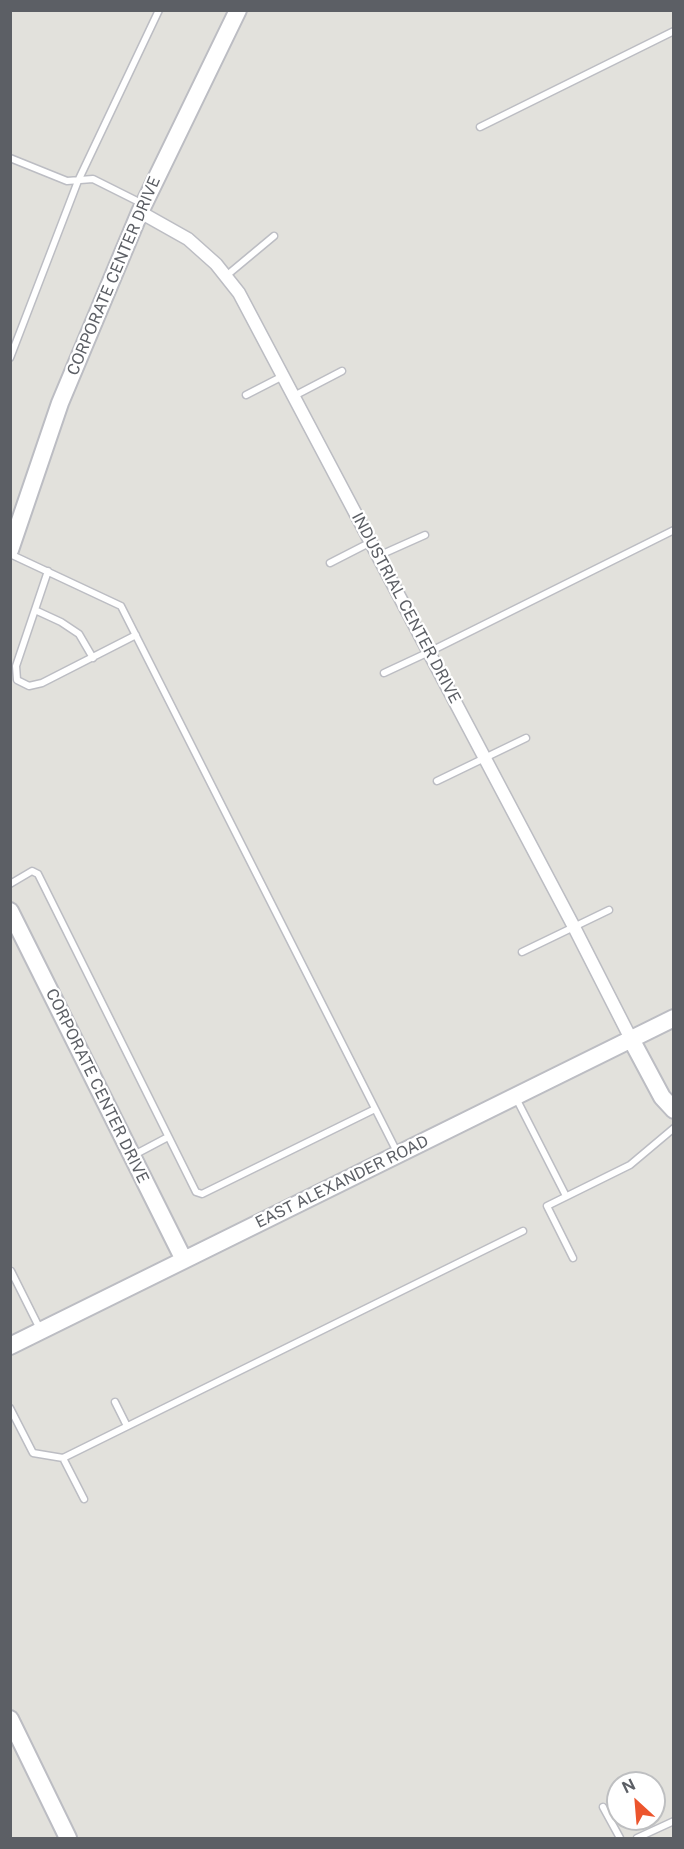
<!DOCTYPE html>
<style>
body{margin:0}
#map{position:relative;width:684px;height:1849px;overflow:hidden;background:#efeee4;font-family:"Public Sans",sans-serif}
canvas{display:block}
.frame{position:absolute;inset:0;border:12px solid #5c5f65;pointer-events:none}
.north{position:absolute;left:606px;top:1771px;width:60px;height:60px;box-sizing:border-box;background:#fff;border:2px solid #bebfc1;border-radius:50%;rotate:334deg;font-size:16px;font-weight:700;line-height:24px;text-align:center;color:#5c5f65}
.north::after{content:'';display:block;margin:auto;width:21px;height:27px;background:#ec552d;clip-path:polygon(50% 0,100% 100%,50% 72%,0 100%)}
</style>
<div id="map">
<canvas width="684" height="1849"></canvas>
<div class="frame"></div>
<div class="north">N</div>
</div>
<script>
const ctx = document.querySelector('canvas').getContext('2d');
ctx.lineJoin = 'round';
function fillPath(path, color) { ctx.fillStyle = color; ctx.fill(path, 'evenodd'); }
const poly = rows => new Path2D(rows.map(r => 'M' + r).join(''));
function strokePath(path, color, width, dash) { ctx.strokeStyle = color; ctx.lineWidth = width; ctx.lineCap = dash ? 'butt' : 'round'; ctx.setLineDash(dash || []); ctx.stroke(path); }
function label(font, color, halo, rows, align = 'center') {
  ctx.font = font + ' "Public Sans",sans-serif'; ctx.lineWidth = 4.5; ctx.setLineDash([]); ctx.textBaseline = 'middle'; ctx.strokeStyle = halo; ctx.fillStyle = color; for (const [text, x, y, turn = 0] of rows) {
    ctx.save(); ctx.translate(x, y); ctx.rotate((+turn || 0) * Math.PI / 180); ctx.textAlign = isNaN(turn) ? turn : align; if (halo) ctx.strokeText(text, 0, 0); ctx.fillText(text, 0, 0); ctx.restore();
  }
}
fillPath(poly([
 [11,11,673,11,673,1838,11,1838],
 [618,1783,654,1783,654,1819,618,1819]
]), '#e2e1dc');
const service = poly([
 [480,127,674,31],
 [10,158,67,181,93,179,143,204],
 [226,276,274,236],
 [10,358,78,181,159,10],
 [246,395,283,376],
 [294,396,342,371],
 [10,554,121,606,397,1152],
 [378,556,425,535],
 [330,563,371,542],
 [48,571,16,666,17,680,29,686,42,683,136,635],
 [35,610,61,622,79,634,93,658],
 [384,673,429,652,674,530],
 [437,781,526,738],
 [10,884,32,871,38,874,196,1192,202,1194,375,1109],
 [522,952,609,910],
 [516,1098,566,1196],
 [134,1155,168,1137],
 [573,1258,547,1206,630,1165,674,1128],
 [11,1271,40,1329],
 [115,1402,127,1426],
 [10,1408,33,1453,63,1458,523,1231],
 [63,1458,84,1499],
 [603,1807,620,1838],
 [637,1838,674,1821]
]);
const minor = poly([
 [140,212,188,239,216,264,239,293,574,927,631,1039]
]);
const tertiary = poly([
 [10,550,60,403,140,212,238,10],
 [10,911,184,1260],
 [631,1039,662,1097,674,1110],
 [10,1346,674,1018],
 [10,1719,68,1838]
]);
strokePath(service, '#bcbdc3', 9);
strokePath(minor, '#bcbdc3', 15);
strokePath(tertiary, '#bcbdc3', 20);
strokePath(service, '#fff', 6);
strokePath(minor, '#fff', 12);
strokePath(tertiary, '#fff', 16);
label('16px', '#5c5f65', '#fff', [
 ["CORPORATE CENTER DRIVE",114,276,-67],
 ["INDUSTRIAL CENTER DRIVE",406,608,62],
 ["CORPORATE CENTER DRIVE",97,1086,64],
 ["EAST ALEXANDER ROAD",342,1182,-26]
]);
</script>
